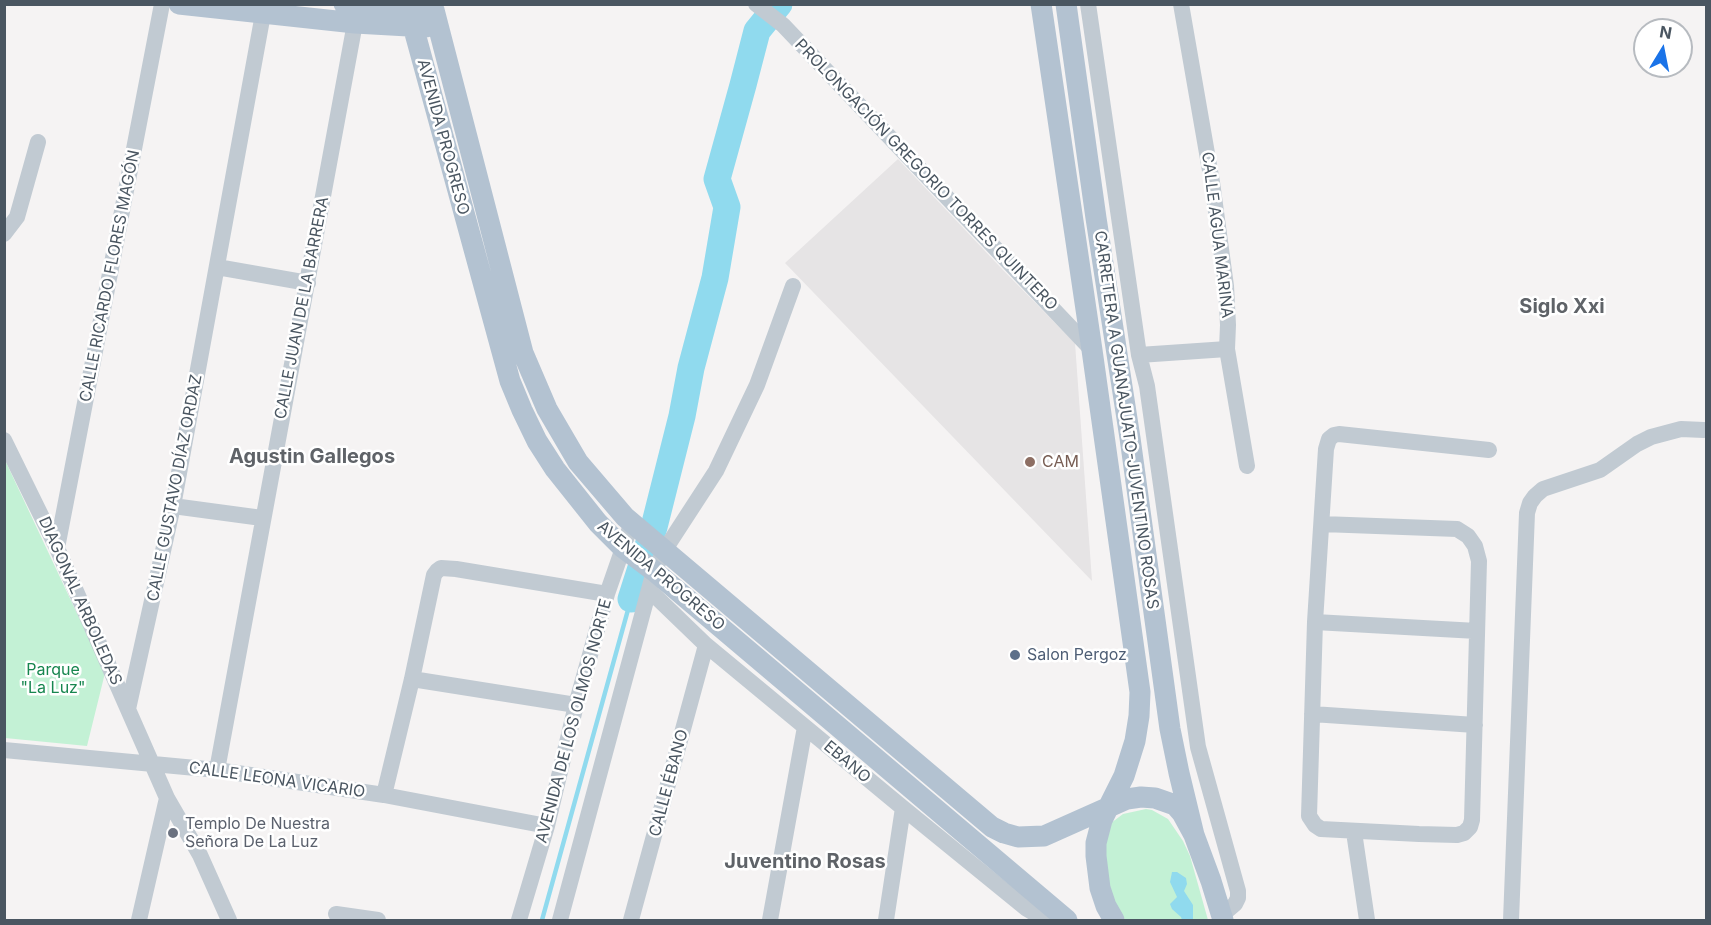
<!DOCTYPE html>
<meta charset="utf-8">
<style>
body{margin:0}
#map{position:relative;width:1711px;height:925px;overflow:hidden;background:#f5f3f3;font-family:Inter,sans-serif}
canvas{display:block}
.frame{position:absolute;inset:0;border:6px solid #4a5661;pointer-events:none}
.north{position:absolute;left:1633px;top:18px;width:60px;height:60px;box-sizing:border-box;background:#fff;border:2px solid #b7bbc0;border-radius:50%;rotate:10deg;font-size:16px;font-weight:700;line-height:24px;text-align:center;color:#4a5661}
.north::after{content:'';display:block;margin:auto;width:21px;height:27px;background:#1a73e8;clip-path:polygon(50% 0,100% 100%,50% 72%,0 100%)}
</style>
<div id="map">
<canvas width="1711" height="925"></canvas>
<div class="frame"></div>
<div class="north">N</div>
</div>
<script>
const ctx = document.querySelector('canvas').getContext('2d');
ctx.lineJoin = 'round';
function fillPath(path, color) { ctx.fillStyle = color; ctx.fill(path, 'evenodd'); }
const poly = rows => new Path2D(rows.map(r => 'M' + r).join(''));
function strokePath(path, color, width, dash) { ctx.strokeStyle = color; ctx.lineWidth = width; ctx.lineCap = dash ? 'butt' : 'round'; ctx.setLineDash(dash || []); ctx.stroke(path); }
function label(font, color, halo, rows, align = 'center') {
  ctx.font = font + ' Inter,sans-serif'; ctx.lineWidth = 5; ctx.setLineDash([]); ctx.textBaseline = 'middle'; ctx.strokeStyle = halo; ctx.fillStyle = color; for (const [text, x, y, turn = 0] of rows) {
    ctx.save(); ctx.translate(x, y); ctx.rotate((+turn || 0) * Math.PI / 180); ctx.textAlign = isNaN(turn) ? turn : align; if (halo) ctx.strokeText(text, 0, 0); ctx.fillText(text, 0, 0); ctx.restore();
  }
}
fillPath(poly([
 [898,159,1002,269,1075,343,1092,581,785,263]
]), '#e6e4e5');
fillPath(poly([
 [4,458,105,673,87,746,5,738],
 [1146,809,1152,810,1168,819,1183,841,1190,856,1208,920,1125,920,1114,902,1102,856,1111,823,1123,814]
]), '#c3f1d5');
fillPath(poly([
 [1172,872,1177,872,1186,878,1187,884,1184,891,1193,905,1193,920,1182,920,1181,917,1172,909,1170,904,1177,897,1170,882]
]), '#90daee');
strokePath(poly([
 [542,920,631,599]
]), '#90daee', 4.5);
strokePath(poly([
 [631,599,654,527,682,416,691,368,715,278,727,207,717,179,743,85,757,31,779,4]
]), '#90daee', 27);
strokePath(poly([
 [756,4,783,25,1092,350],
 [1088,4,1139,355,1147,386,1198,747,1238,891,1238,898,1235,904,1222,915],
 [1181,4,1212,182,1226,286,1228,325,1227,349,1247,466],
 [4,234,17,217,38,142],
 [217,267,308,283],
 [1139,355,1227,349],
 [4,440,57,548,167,798,200,855,229,920],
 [173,506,262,518],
 [1322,524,1457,529,1468,536,1475,546,1479,561,1472,820,1470,827,1464,833,1457,835,1419,834,1321,829,1315,825,1309,816,1315,622,1326,449,1329,439,1334,435,1339,434,1489,450],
 [57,548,162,4],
 [650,591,706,645,903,808,1027,909,1037,915,1053,920],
 [1315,622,1477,631],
 [412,679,576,705],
 [128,709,173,506,263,14],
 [1312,714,1475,725],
 [4,750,217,770,384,795,547,826],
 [217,770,355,23],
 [384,795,412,679,434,575,437,571,441,568,456,569,607,594],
 [1354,832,1367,920],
 [336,914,378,920],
 [139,920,167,798],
 [519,920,547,826,576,705,607,594,632,522],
 [560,920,654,571,664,551,716,471,757,385,793,286],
 [631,920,706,645],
 [770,920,805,727],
 [886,920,903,808],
 [1511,920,1527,513,1530,503,1535,496,1543,489,1600,470,1637,444,1651,437,1681,429,1704,430]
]), '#c1cad2', 16);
strokePath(poly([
 [179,4,355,23,426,27],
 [344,4,410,11,434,10,523,353,547,409,578,462,625,517,992,827,1004,833,1018,837,1044,836,1127,799,1141,797,1155,798,1175,805,1182,813,1194,835],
 [1041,4,1092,350,1140,692,1139,716,1135,741,1124,776,1102,820,1096,843,1096,856,1100,888,1106,906,1114,920],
 [1066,4,1096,218,1130,438,1170,729,1179,773,1194,835,1211,881,1223,920],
 [410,11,413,26,510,381,522,410,537,441,555,469,598,523,622,547,654,571,1067,920]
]), '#b3c2d1', 21);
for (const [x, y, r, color] of [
 [1030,462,6,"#8d6e63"],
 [1015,655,6,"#5c6f8a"],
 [173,833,6,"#6b7280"]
]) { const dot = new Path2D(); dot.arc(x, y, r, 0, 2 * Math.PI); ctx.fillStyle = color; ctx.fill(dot); strokePath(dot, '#fff', 2); }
label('16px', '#4a5661', '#fff', [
 ["AVENIDA PROGRESO",443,137,75],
 ["PROLONGACIÓN GREGORIO TORRES QUINTERO",926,175,46],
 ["CALLE AGUA MARINA",1217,235,83],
 ["CALLE RICARDO FLORES MAGÓN",110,276,-79],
 ["CALLE JUAN DE LA BARRERA",302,308,-79],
 ["CARRETERA A GUANAJUATO-JUVENTINO ROSAS",1126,420,82],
 ["CALLE GUSTAVO DÍAZ ORDAZ",175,488,-79],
 ["AVENIDA PROGRESO",661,576,40],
 ["DIAGONAL ARBOLEDAS",80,601,66],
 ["AVENIDA DE LOS OLMOS NORTE",574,721,-75],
 ["EBANO",847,762,40],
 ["CALLE LEONA VICARIO",277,780,8],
 ["CALLE ÉBANO",669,783,-75]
]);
label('16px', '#785e54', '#fff', [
 ["CAM",1042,462]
], 'left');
label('16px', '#4e5e75', '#fff', [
 ["Salon Pergoz",1027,655]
], 'left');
label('16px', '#17864f', '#fff', [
 ["Parque",53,670],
 ["\"La Luz\"",53,688]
]);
label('16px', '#5b616d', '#fff', [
 ["Templo De Nuestra",185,824],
 ["Señora De La Luz",185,842]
], 'left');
label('bold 20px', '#5f6368', '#fff', [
 ["Siglo Xxi",1562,307],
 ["Agustin Gallegos",312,457],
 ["Juventino Rosas",805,862]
]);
</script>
